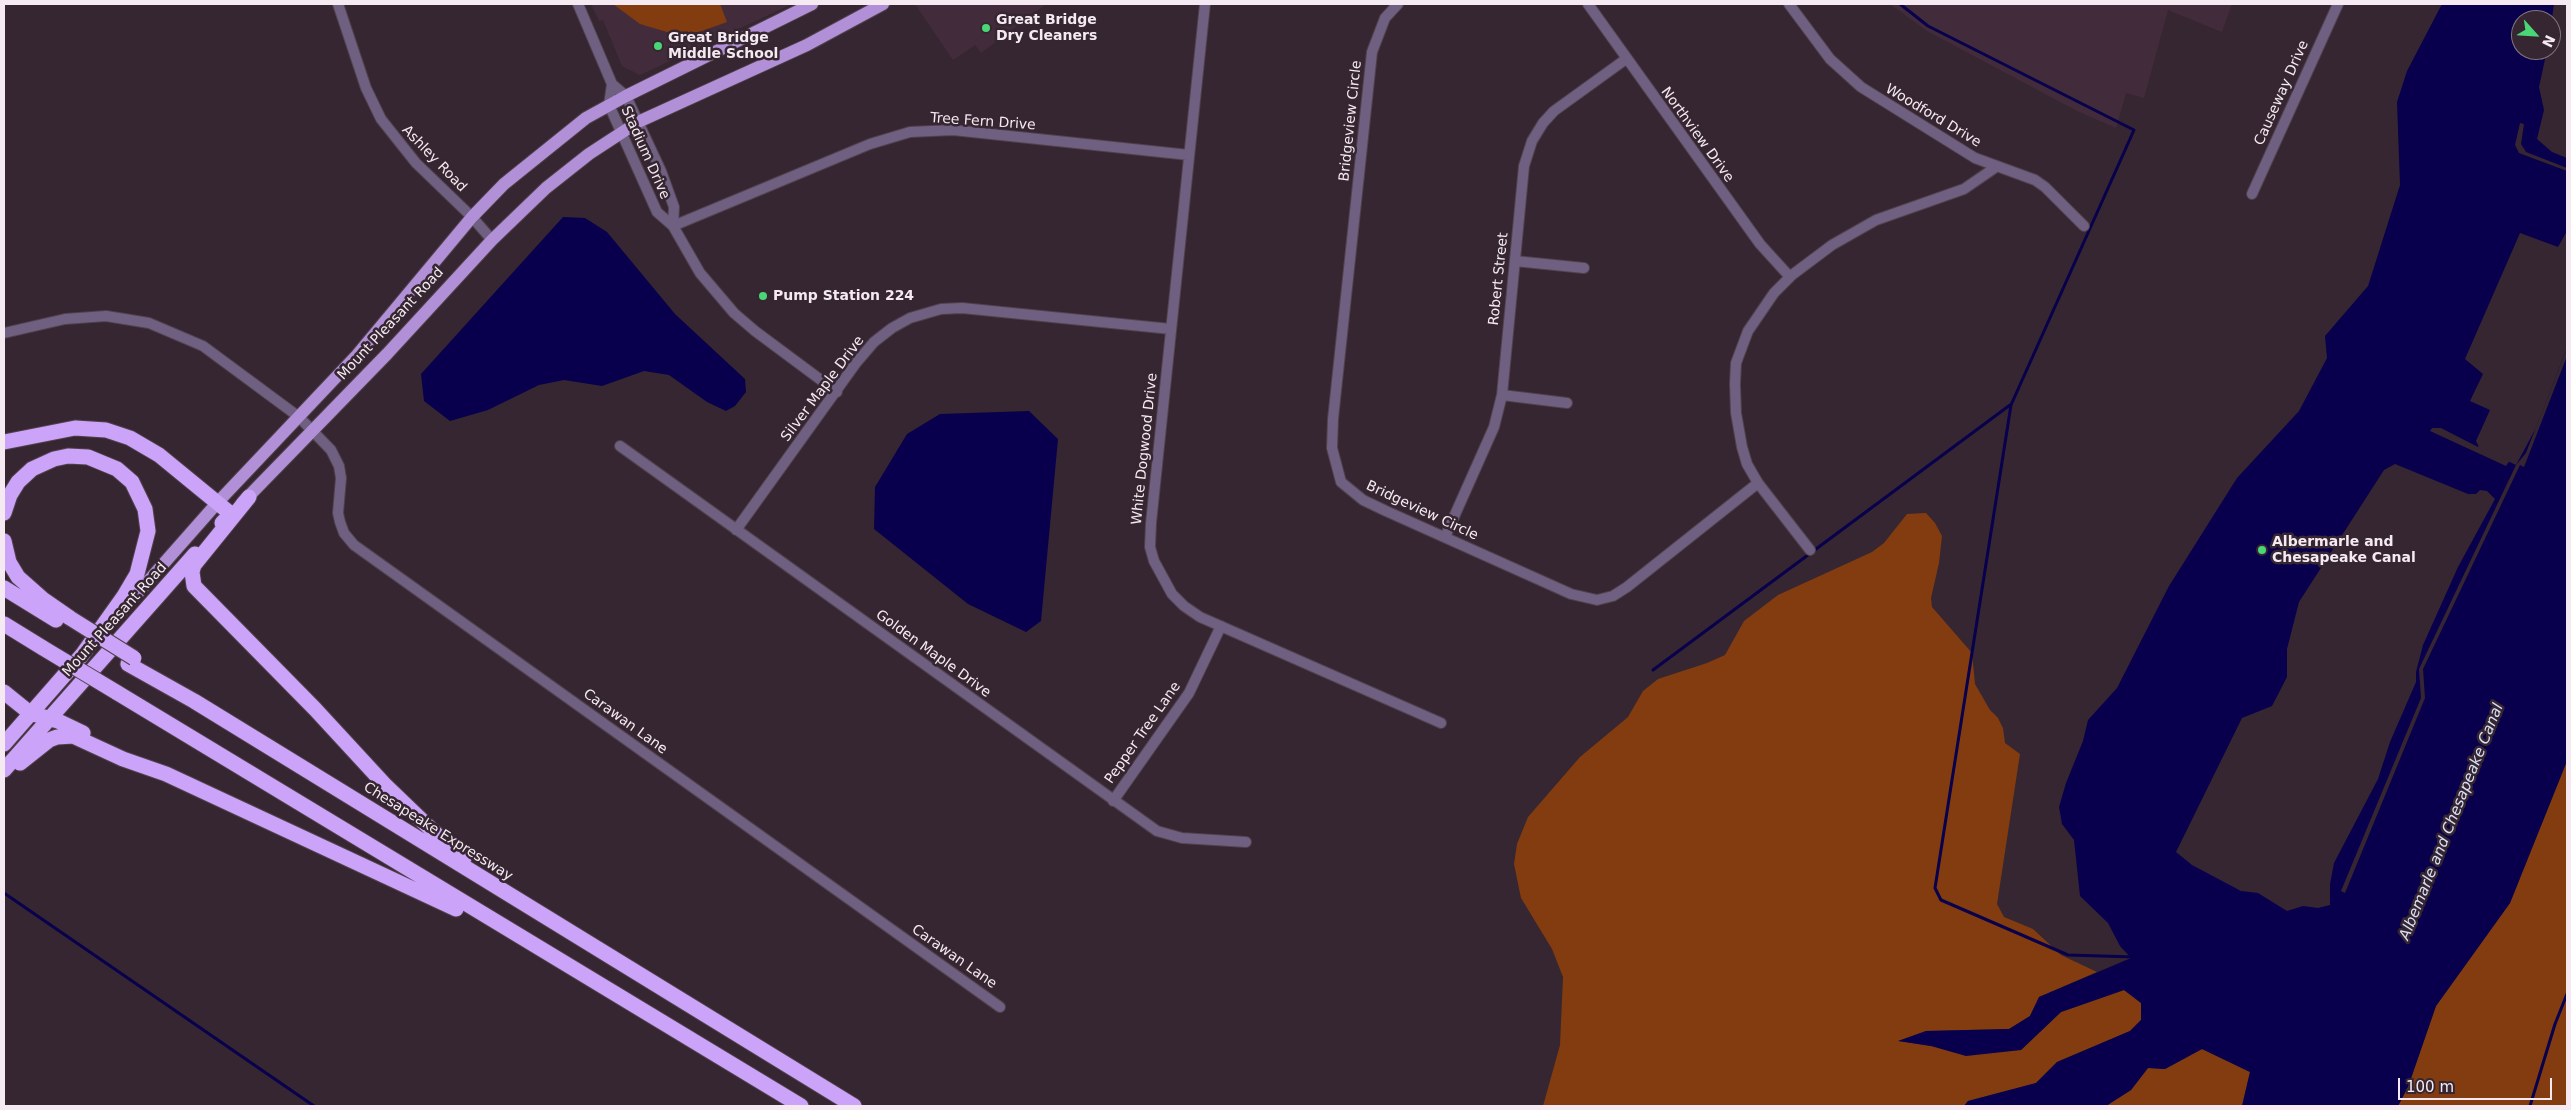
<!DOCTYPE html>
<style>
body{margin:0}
#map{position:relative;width:2571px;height:1110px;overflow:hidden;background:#362631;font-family:"DejaVu Sans",sans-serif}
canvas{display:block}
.frame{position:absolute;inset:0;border:5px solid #f5eaf1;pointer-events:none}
.north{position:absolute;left:2511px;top:10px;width:50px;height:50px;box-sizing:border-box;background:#362631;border:1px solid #82747e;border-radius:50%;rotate:116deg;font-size:14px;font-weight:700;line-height:20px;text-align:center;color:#f5eaf1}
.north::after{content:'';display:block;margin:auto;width:18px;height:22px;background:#4ad677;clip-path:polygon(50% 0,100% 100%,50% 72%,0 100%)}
.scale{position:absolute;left:2398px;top:1078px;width:154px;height:22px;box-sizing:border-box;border:2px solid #f5eaf1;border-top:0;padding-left:6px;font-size:15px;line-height:18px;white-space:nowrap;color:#f5eaf1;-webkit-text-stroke:4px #362631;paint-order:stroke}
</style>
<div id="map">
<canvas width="2571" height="1110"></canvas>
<div class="frame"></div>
<div class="north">N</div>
<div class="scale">100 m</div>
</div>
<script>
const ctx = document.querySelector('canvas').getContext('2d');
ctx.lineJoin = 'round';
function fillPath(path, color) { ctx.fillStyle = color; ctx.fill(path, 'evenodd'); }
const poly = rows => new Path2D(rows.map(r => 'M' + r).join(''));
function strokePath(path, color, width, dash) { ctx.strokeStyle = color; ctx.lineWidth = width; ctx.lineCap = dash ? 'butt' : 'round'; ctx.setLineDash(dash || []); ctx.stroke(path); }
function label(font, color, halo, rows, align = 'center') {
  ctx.font = font + ' "DejaVu Sans",sans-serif'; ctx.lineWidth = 5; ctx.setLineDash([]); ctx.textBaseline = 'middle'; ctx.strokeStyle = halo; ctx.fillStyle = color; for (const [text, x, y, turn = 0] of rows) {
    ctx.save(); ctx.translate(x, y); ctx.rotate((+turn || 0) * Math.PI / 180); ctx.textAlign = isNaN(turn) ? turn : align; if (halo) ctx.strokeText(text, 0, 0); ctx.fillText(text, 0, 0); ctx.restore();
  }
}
fillPath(poly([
 [591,4,792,4,640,75,622,66,603,20,599,21],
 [915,4,1046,4,981,53,975,45,953,60],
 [1890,4,2232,4,2222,32,2168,10,2144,98,2126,93,2116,128,2077,111,1927,31]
]), '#422c3b');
fillPath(poly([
 [613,4,720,4,727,22,699,32,667,32,640,24],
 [1926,513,1935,523,1942,536,1939,563,1931,598,1932,607,1972,653,1975,684,1990,710,1998,718,2003,728,2005,743,2020,754,1997,904,2004,917,2033,929,2061,955,2097,972,2039,997,2030,1016,2009,1029,1926,1031,1899,1041,1931,1046,2021,1050,2061,1012,2124,990,2141,1003,2141,1020,2130,1031,2057,1062,2036,1083,1968,1101,1964,1106,1543,1106,1560,1045,1563,977,1552,949,1521,898,1514,864,1517,844,1528,817,1580,757,1628,717,1643,691,1658,679,1707,663,1725,655,1744,621,1778,595,1872,552,1884,543,1907,514],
 [2567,761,2567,1106,2398,1106,2408,1087,2436,1006,2510,903],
 [2202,1049,2250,1072,2242,1106,2106,1106,2131,1090,2148,1068,2165,1069]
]), '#823c0f');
fillPath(poly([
 [2442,4,2554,4,2551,25,2551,20,2521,20,2521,50,2547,50,2539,87,2544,110,2537,139,2552,152,2567,158,2567,231,2558,247,2520,233,2465,359,2483,374,2470,401,2490,410,2476,441,2479,447,2516,465,2536,428,2567,348,2567,761,2510,903,2436,1006,2408,1087,2398,1106,2242,1106,2250,1072,2202,1049,2165,1069,2148,1068,2131,1090,2106,1106,1964,1106,1968,1101,2036,1083,2057,1062,2130,1031,2141,1020,2141,1003,2124,990,2061,1012,2021,1050,1966,1056,1931,1046,1898,1041,1926,1031,2009,1029,2030,1016,2039,997,2131,958,2120,946,2108,923,2080,896,2074,840,2062,824,2059,807,2066,783,2083,741,2088,720,2117,688,2169,586,2237,478,2299,411,2327,358,2325,336,2368,286,2400,185,2397,102,2407,71],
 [2395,464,2468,494,2476,494,2480,490,2487,491,2495,499,2458,567,2423,645,2416,672,2416,682,2390,742,2378,779,2334,863,2330,884,2330,905,2318,908,2303,906,2287,911,2258,893,2241,891,2192,865,2176,852,2242,718,2272,706,2287,677,2287,649,2299,602,2384,470],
 [563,217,585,218,607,232,675,314,745,379,746,392,735,406,726,411,707,402,669,375,644,371,602,386,564,380,539,385,488,410,450,421,424,401,421,374],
 [1029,411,1058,439,1041,621,1026,632,968,604,874,529,875,487,907,434,940,414]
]), '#08004c');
fillPath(poly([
 [2520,123,2524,124,2521,144,2526,152,2567,168,2567,171,2519,153,2515,145],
 [2567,348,2567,356,2524,467,2520,465,2423,669,2425,698,2345,893,2341,891,2421,698,2419,669,2516,465,2526,453],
 [2432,428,2441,428,2478,447,2480,444,2510,460,2506,466,2430,431]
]), '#362631');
strokePath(poly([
 [1900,4,1928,26,2134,130,2011,405,1935,888,1941,900,2068,955,2135,957],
 [1653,670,2010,405],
 [4,893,314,1106],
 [2530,1106,2555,1024,2567,994]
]), '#08004c', 3);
const street = poly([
 [338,4,366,88,381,119,416,163,472,217,492,240],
 [578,4,612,84,626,96,661,171,674,207,673,226],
 [1205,4,1151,523,1150,547,1154,561,1172,594,1184,606,1200,617,1441,723],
 [1398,4,1385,18,1372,52,1333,419,1332,448,1341,482,1363,500,1386,511,1571,594,1597,600,1613,596,1627,587,1758,483],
 [1588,4,1760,244,1790,277],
 [1789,4,1830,59,1861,87,1975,158,2035,180,2045,187,2084,226],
 [612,84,609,105,657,212,673,226,700,273,734,313,755,331,837,392],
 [2252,194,2338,4],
 [673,226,870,144,910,132,953,130,1189,155],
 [1515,261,1584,268],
 [4,333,65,319,106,316,149,323,203,346,299,417,331,450,339,466,341,478,338,513,340,522,344,533,354,545,1000,1007],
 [1502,395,1567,403],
 [620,446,1157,831,1182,838,1246,842],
 [736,530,856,363,874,342,892,328,910,318,941,309,962,308,1171,329],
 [1445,537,1494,427,1502,395,1524,166,1532,141,1543,123,1554,111,1626,59],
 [1810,550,1758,483,1747,464,1742,447,1736,413,1735,384,1736,363,1748,331,1774,293,1792,275,1832,245,1876,220,1964,189,1996,167],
 [1113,801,1189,693,1221,626]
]);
const primary = poly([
 [242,503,387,354,492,240,546,188,589,154,638,122,807,45,883,4],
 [113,621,218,502,357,355,472,217,504,184,586,118,626,96,812,4]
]);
const highway = poly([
 [4,442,75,428,106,430,130,438,159,455,231,514,222,523],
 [249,497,194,565,192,572,194,586,315,709,386,786,437,835,464,858],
 [4,513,10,495,18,482,32,469,54,459,68,456,88,457,117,469,132,482,145,509,148,531,137,574,124,596,82,655,4,744],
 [4,541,9,562,18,577,44,600,70,618],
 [4,588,56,620],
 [4,624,43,648],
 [128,664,194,701,854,1106],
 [4,692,30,713,58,721,83,733],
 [116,692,801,1106],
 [20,763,49,740,57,737,73,736,123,759,166,774,456,909],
 [4,770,195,554]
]);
strokePath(street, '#51414c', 12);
strokePath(primary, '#51414c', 14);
strokePath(highway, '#51414c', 17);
strokePath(street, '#6f5f81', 10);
strokePath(primary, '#b190d7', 12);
strokePath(highway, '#cba3f8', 15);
const highwayBridge = poly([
 [70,618,134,658],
 [43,648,116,692]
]);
strokePath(highwayBridge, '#51414c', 17, []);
strokePath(highwayBridge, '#cba3f8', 15);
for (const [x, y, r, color] of [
 [986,28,5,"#4ad677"],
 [658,46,5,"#4ad677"],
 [763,296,5,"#4ad677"],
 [2262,550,5,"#4ad677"]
]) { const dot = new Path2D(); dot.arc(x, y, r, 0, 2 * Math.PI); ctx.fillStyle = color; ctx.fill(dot); strokePath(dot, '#362631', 2); }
label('bold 14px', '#f5eaf1', '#362631', [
 ["Great Bridge",996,20],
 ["Dry Cleaners",996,36],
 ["Great Bridge",668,38],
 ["Middle School",668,54],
 ["Pump Station 224",773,296],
 ["Albermarle and",2272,542],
 ["Chesapeake Canal",2272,558]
], 'left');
label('14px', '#f5eaf1', '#362631', [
 ["Causeway Drive",2282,93,-66],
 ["Woodford Drive",1933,116,31],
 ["Bridgeview Circle",1351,121,-84],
 ["Tree Fern Drive",983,122,4],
 ["Northview Drive",1697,135,54],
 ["Stadium Drive",645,153,66],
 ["Ashley Road",434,159,46],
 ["Robert Street",1499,279,-84],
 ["Mount Pleasant Road",391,324,-47],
 ["Silver Maple Drive",823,389,-53],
 ["White Dogwood Drive",1145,449,-84],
 ["Bridgeview Circle",1422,511,25],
 ["Mount Pleasant Road",115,620,-48],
 ["Golden Maple Drive",933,654,36],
 ["Carawan Lane",625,722,36],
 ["Pepper Tree Lane",1143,733,-55],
 ["Chesapeake Expressway",438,832,32],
 ["Carawan Lane",954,957,35]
]);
label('italic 15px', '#d9e1f7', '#362631', [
 ["Albemarle and Chesapeake Canal",2452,822,-68]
]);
</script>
